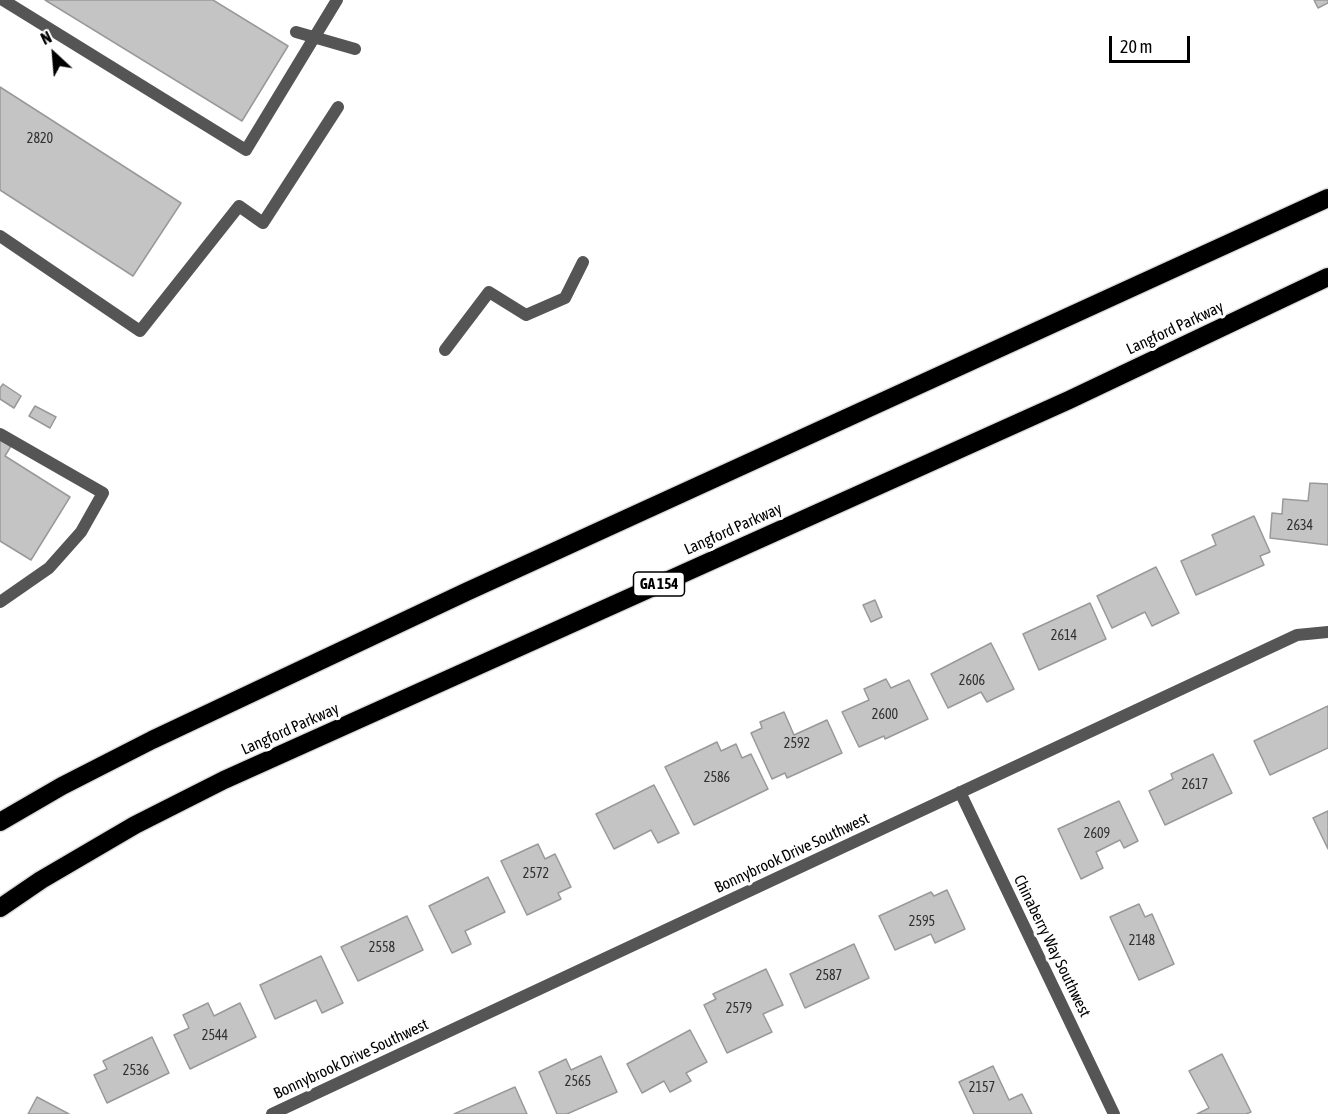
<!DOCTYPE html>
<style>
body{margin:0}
#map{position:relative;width:1328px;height:1114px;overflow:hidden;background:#fff;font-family:"Asap Condensed",sans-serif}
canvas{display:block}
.north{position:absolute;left:24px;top:24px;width:60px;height:60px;-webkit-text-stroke:4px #fff;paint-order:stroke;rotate:334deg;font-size:16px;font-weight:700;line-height:24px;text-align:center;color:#000}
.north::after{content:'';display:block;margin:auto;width:21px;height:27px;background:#000;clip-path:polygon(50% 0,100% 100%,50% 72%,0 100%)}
.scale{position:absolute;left:1109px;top:36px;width:81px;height:27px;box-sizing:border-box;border:3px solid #000;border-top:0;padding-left:8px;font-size:18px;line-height:21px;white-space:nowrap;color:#000;-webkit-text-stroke:4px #fff;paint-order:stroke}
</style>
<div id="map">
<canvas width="1328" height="1114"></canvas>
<div class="north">N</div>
<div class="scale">20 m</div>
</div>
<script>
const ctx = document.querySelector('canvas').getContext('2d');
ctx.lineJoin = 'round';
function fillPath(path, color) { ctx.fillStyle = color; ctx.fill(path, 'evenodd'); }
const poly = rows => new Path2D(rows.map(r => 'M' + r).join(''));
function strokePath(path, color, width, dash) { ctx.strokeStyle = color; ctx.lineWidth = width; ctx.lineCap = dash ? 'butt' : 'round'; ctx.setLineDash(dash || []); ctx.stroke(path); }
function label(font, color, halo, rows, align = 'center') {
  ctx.font = font + ' "Asap Condensed",sans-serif'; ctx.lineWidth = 6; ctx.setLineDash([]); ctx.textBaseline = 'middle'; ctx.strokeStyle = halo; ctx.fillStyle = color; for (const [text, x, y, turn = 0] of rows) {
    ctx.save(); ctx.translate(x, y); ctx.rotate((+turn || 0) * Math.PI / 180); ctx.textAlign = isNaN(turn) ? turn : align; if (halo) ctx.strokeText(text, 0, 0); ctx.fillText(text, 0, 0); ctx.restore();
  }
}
const building = poly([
 [45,0,213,0,288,46,242,121,45,0],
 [1314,0,1328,0,1328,3,1318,8,1314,0],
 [0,87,181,203,133,276,0,190,0,87],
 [3,384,21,396,14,408,0,399,0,388,3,384],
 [35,406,56,417,50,428,29,416,35,406],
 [0,439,11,446,5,456,70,497,31,560,0,541,0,439],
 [1310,483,1328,484,1328,545,1270,538,1272,513,1282,514,1283,499,1308,501,1310,483],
 [1254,516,1270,552,1260,556,1264,565,1196,595,1181,561,1216,545,1212,535,1254,516],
 [1156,567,1179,613,1152,626,1145,612,1112,628,1097,596,1156,567],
 [875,600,882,617,871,622,863,605,875,600],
 [1090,603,1106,639,1039,670,1023,634,1090,603],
 [991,643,1014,689,987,702,981,692,948,708,931,674,991,643],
 [886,679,891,688,909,680,928,719,885,739,884,736,859,747,842,712,869,700,864,689,886,679],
 [1328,706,1328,748,1270,775,1254,741,1328,706],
 [784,712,794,735,827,720,842,753,787,778,785,773,772,779,751,733,762,728,760,722,784,712],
 [717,742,721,751,736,744,742,758,751,754,768,789,694,825,665,767,717,742],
 [1213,754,1232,793,1165,825,1149,791,1173,779,1171,774,1213,754],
 [654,785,679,833,658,843,651,830,614,849,596,814,654,785],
 [1119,801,1138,841,1124,848,1120,840,1096,852,1103,868,1081,879,1058,829,1119,801],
 [1328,811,1328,849,1313,818,1328,811],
 [538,844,545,859,555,854,571,887,558,893,561,899,527,915,501,861,538,844],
 [488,877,505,912,465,931,471,944,452,953,429,906,488,877],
 [947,890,965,929,935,943,931,934,895,950,879,916,931,892,934,896,947,890],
 [1139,904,1145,917,1152,914,1174,964,1139,980,1110,917,1139,904],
 [407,916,423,950,358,981,341,947,407,916],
 [854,944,869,978,805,1008,790,974,854,944],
 [321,956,343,1003,322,1013,316,1000,275,1019,260,985,321,956],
 [766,969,783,1005,763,1014,772,1032,727,1053,704,1005,716,999,713,994,766,969],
 [208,1003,214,1016,240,1003,256,1037,190,1069,174,1035,189,1028,183,1015,208,1003],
 [690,1030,707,1062,686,1073,691,1081,670,1092,664,1081,642,1093,627,1064,690,1030],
 [152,1037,169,1073,107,1103,94,1075,107,1069,103,1061,152,1037],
 [1222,1054,1251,1112,1246,1114,1197,1114,1209,1108,1189,1071,1222,1054],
 [601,1056,617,1092,567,1114,557,1114,539,1072,566,1059,571,1070,601,1056],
 [993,1066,1009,1100,1022,1094,1032,1114,974,1114,959,1082,993,1066],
 [515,1087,527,1114,454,1114,515,1087],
 [37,1097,69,1114,28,1114,37,1097]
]);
fillPath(building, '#c4c4c4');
strokePath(building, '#999', 1.5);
const motorway = poly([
 [0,822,62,786,152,740,466,592,1328,198],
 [0,908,41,880,135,825,224,780,1069,400,1328,277]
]);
strokePath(motorway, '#dbdbdb', 21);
strokePath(poly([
 [3,0,246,150,337,0],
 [296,32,355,49],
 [0,236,140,331,239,206,263,223,338,107],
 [445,350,489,292,526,315,565,298,583,262],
 [0,434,103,493,81,532,49,568,0,602]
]), '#555', 12);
strokePath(poly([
 [960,792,1114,1114],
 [272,1114,1297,635,1328,632]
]), '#555', 12);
strokePath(motorway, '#000', 18);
label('14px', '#313131', null, [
 ["2820",40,139],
 ["2634",1300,526],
 ["2614",1064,636],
 ["2606",972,681],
 ["2600",885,715],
 ["2592",797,744],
 ["2586",717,778],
 ["2617",1195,785],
 ["2609",1097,834],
 ["2572",536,874],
 ["2595",922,922],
 ["2148",1142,941],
 ["2558",382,948],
 ["2587",829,976],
 ["2579",739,1009],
 ["2544",215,1036],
 ["2536",136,1071],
 ["2565",578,1082],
 ["2157",982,1088]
]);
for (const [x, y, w] of [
 [659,584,51]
]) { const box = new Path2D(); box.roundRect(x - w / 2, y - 12, w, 24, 4.5); ctx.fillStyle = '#fff'; ctx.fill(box); strokePath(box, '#000', 1.5); }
label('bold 15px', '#000', null, [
 ["GA 154",659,584]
]);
label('16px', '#000', '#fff', [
 ["Langford Parkway",1175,328,-25],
 ["Langford Parkway",733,529,-24],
 ["Langford Parkway",290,729,-24],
 ["Bonnybrook Drive Southwest",792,853,-25],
 ["Chinaberry Way Southwest",1052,946,64],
 ["Bonnybrook Drive Southwest",351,1059,-25]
]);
</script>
